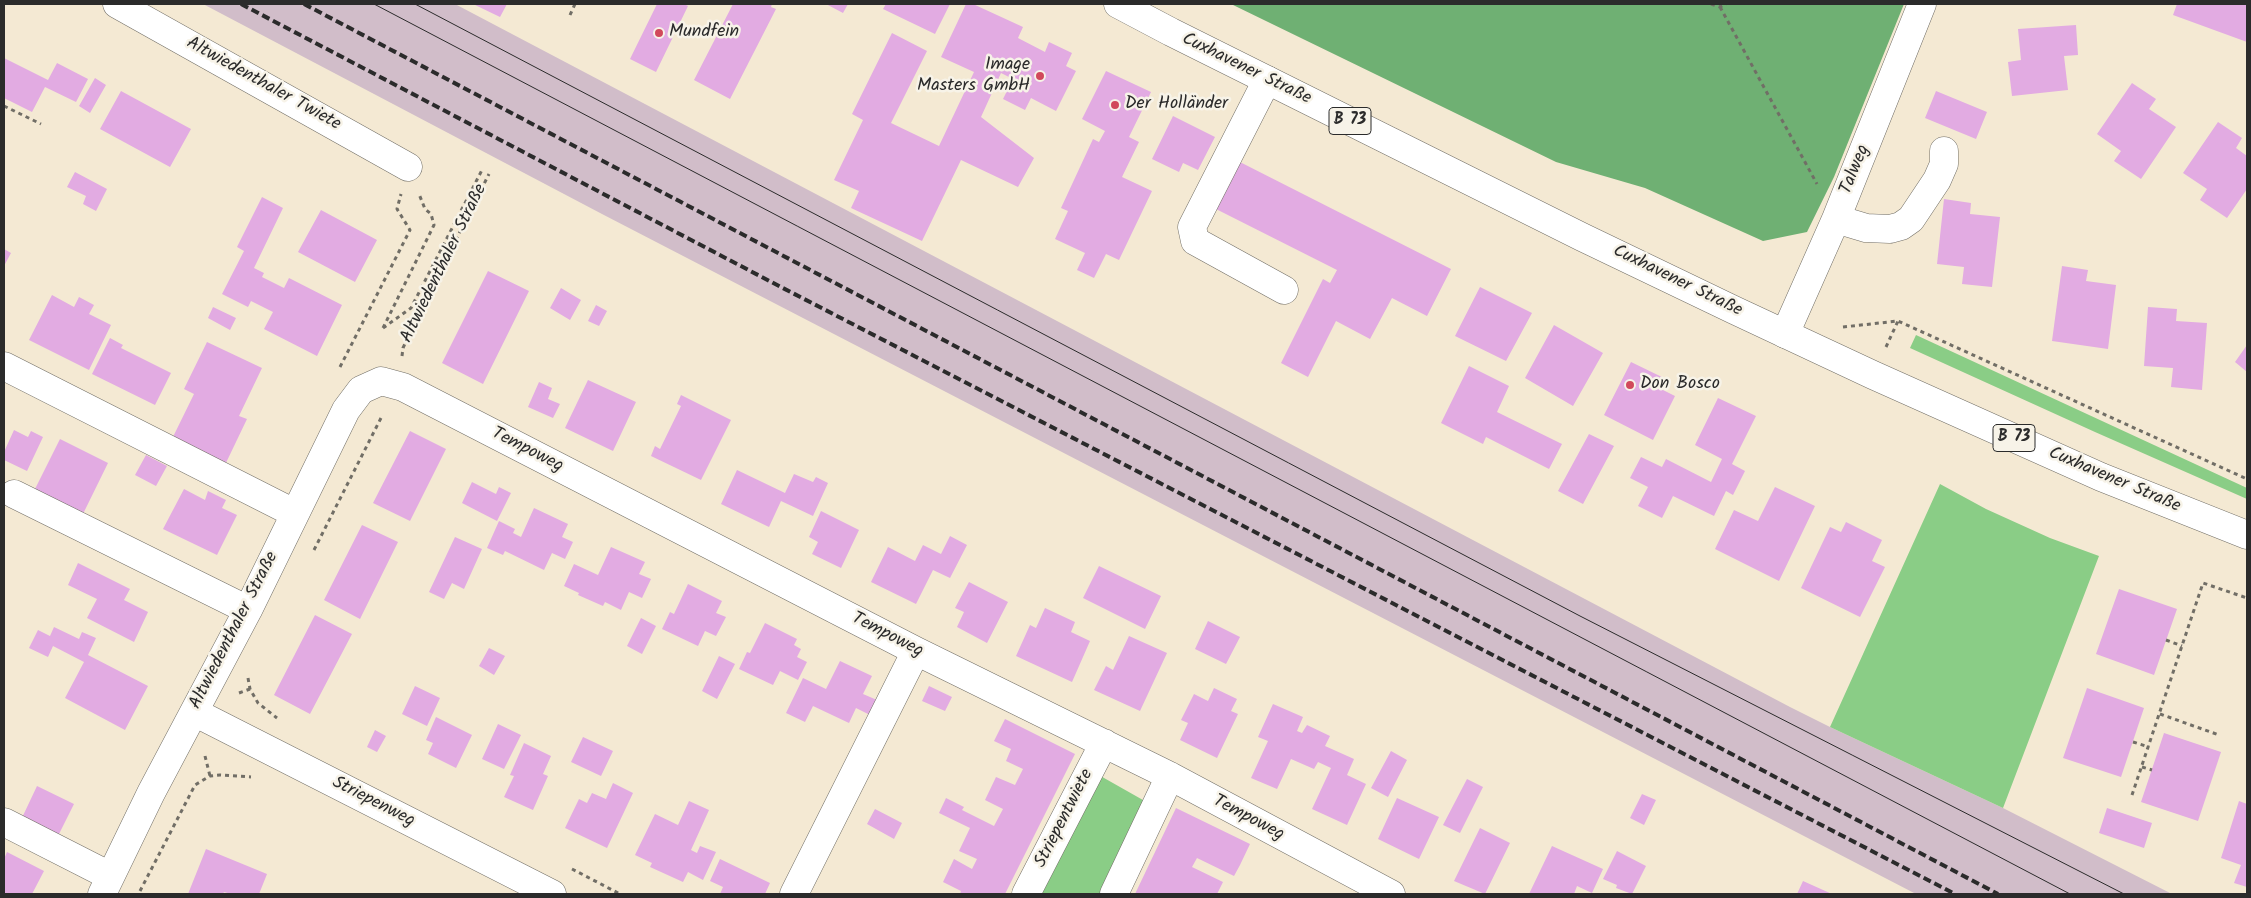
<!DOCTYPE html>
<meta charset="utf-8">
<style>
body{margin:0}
#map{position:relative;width:2251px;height:898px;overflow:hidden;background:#f4e9d3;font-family:Kalam,sans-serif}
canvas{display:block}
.frame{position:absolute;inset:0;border:5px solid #2b2b2b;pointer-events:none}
</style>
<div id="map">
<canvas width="2251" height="898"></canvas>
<div class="frame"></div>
</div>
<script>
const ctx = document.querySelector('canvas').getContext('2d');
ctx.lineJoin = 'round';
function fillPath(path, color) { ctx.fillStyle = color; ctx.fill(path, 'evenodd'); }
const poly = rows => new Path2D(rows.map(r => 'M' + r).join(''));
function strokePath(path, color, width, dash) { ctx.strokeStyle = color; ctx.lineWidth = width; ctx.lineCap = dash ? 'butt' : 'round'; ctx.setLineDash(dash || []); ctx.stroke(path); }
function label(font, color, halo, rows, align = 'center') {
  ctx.font = font + ' Kalam,sans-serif'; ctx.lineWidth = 5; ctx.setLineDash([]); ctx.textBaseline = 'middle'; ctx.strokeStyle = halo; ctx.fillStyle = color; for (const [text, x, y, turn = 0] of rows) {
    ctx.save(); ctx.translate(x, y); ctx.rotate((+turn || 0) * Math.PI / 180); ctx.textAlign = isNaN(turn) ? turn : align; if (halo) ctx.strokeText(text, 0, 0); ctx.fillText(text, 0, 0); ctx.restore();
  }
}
fillPath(poly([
 [203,4,455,4,1790,707,1830,727,2003,808,2172,894,1916,894,602,214]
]), '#d1bdc9');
fillPath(poly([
 [1916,335,2247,488,2247,499,2095,432,1910,348],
 [1940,484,1986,509,2050,538,2099,556,2003,808,1830,727],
 [1097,774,1150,804,1105,894,1036,894]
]), '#8acd86');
fillPath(poly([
 [1231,4,1904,4,1834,177,1807,232,1763,241,1645,188,1556,162]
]), '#6fb073');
fillPath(poly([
 [473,4,507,4,500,17],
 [657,4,684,4,688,6,656,72,630,59],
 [733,4,772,4,771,7,776,9,730,99,694,80],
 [826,4,848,4,843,13],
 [886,4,950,4,935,34,883,9],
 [966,4,973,4,1023,27,1018,38,1045,52,1049,42,1072,53,1066,66,1076,71,1056,111,1031,98,1025,110,1003,99,1013,79,1001,73,981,117,1034,158,1018,187,961,160,922,241,851,208,859,191,834,180,863,120,852,114,892,33,927,51,891,123,939,146,974,72,941,57],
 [2177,4,2247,4,2247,42,2173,15],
 [2076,25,2078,55,2064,56,2068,90,2012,96,2008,62,2021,60,2018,29],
 [4,58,48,80,57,63,88,79,76,102,45,87,32,112,4,98],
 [1106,71,1151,92,1129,137,1139,142,1122,177,1152,191,1119,260,1106,254,1094,278,1077,270,1085,253,1055,239,1068,211,1061,208,1093,139,1099,142,1105,131,1082,119],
 [95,78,106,85,90,113,79,106],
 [2132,83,2156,99,2149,109,2176,127,2141,179,2114,161,2121,151,2097,134],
 [121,91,191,129,170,167,100,129],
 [1936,91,1987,112,1976,139,1925,118],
 [1173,116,1215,137,1198,170,1183,163,1179,172,1152,159],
 [2218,122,2242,138,2236,148,2247,156,2247,189,2227,218,2200,200,2207,189,2183,173],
 [1232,158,1451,269,1427,316,1392,298,1370,339,1336,321,1308,377,1281,363,1323,279,1330,283,1337,270,1208,205],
 [75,172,107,189,96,211,83,204,86,196,67,187],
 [262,197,283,208,254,268,264,273,262,277,284,288,289,278,342,305,317,356,264,329,273,312,251,301,248,307,222,294,244,251,237,247],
 [1944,199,1971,203,1970,214,2000,217,1992,287,1962,284,1964,267,1937,264],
 [321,210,377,240,355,282,298,252],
 [4,249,11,253,4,266],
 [2062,266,2088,270,2086,281,2116,285,2108,349,2052,341],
 [488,271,529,291,483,384,442,363],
 [1480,287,1532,313,1506,361,1455,336],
 [561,288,581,300,570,320,550,308],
 [52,295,74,307,79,297,94,305,89,314,111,325,89,370,29,340],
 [596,305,607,311,599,326,588,321],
 [213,307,236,318,230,330,208,318],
 [2148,307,2177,309,2176,321,2207,323,2202,390,2171,387,2173,368,2144,366],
 [1554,325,1603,353,1573,406,1525,378],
 [110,338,123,345,121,348,171,373,155,405,92,374],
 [207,342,262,368,239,416,247,419,224,467,171,441,194,394,184,389],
 [2247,345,2247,372,2235,362],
 [1631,362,1666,379,1661,389,1675,396,1653,440,1604,415],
 [1469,366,1509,386,1497,412,1562,444,1549,469,1486,437,1483,444,1441,423],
 [588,380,636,402,613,451,565,428],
 [539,382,552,388,548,399,560,404,553,418,528,407],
 [681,395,731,420,701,480,651,456,655,446,660,449,681,406,677,404],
 [1718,398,1756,416,1732,464,1745,471,1733,495,1726,491,1714,516,1673,496,1662,518,1638,506,1648,487,1630,478,1641,457,1662,467,1666,459,1711,482,1722,459,1695,445],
 [14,430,28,437,31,431,43,437,27,471,4,460,4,452],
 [410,431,446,449,410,521,373,503],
 [1589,434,1614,446,1583,504,1558,491],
 [60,439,108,463,82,516,34,491],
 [146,455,167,466,156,486,135,475],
 [737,470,785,493,794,474,813,482,816,477,828,483,813,516,781,501,769,527,721,504],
 [472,482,496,494,499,487,511,493,497,521,462,503],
 [1775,487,1815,506,1779,581,1715,549,1734,510,1758,521],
 [184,489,205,500,208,491,226,500,222,508,237,515,217,555,163,529],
 [534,508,568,524,562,537,573,542,565,559,552,553,544,570,505,551,503,555,487,548,499,521,515,529,513,533,521,537],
 [821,511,859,530,841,568,812,554,818,542,809,537],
 [1846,522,1882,540,1872,561,1885,567,1860,617,1801,588,1830,527,1841,532],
 [362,525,398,542,360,619,324,600],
 [950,536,967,545,950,578,933,570,916,604,871,582,888,547,915,561,923,545,941,554],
 [455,537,482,549,464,589,452,583,444,599,429,592],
 [611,547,645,562,639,574,651,579,642,598,629,592,621,610,605,602,603,606,578,595,579,593,564,586,574,564,598,575],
 [78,563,130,589,124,600,148,612,134,642,87,618,97,599,68,585],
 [1099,566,1161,596,1145,629,1083,598],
 [969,582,1008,602,987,643,957,627,964,612,955,608],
 [688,584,722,601,716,613,726,617,716,636,705,631,698,646,662,629,670,612,674,614],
 [2119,589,2177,609,2154,675,2096,654],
 [1045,608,1075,622,1071,632,1090,641,1072,682,1016,656,1030,625,1036,628],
 [315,615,352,634,310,714,274,695],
 [641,618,656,626,642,654,627,646],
 [1208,621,1240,637,1226,664,1195,649],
 [765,623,797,639,794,645,801,649,797,657,807,662,798,680,780,671,773,685,739,669,747,652,750,653],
 [54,627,79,639,82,632,96,638,88,655,148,686,125,730,65,698,84,662,53,646,48,657,29,648,38,630,50,636],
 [1129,636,1167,653,1140,711,1094,690,1106,666,1113,670],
 [489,648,505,656,494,675,479,666],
 [719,656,735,664,717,699,702,691],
 [840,661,872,676,863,694,877,700,870,715,856,708,849,723,813,706,805,722,786,713,803,678,826,689],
 [415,686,440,698,427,726,402,714],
 [929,686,952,697,945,711,922,701],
 [1214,688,1237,699,1231,711,1238,714,1217,758,1180,740,1188,723,1181,720,1194,694,1208,701],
 [2087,688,2144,708,2121,777,2063,758],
 [1273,704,1303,717,1297,731,1302,733,1307,725,1330,736,1325,746,1354,759,1347,775,1366,784,1347,825,1312,809,1331,768,1318,762,1314,769,1291,759,1277,789,1251,778,1268,741,1258,737],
 [436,717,472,735,456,768,428,754,433,743,426,740],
 [1005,719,1075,754,1005,894,960,894,961,891,943,882,954,859,972,869,977,859,959,851,970,828,939,813,946,798,964,807,962,810,994,826,1003,809,985,800,996,777,1015,785,1023,769,1006,761,1011,749,994,741],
 [498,724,521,735,504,769,482,759],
 [375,730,386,736,377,752,367,747],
 [2164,733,2221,752,2198,821,2141,802],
 [583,737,613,751,601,776,571,762],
 [524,743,551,756,543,774,548,776,533,810,504,797,514,776,510,775],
 [1391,751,1407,760,1388,797,1371,788],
 [1467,779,1483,787,1460,833,1443,825],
 [613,783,633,793,607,848,565,828,579,799,587,803,592,793,606,799],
 [37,786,74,804,56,840,20,822],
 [1642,794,1656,800,1644,825,1630,818],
 [1397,798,1439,817,1419,859,1378,839],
 [689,801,709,810,691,850,697,853,700,846,716,852,703,880,688,872,683,882,650,867,652,863,635,855,655,814,678,825],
 [2239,801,2247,804,2247,887,2234,883,2241,865,2221,858],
 [1176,808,1250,844,1240,865,1234,876,1197,858,1192,867,1223,882,1217,894,1135,894],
 [2107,808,2152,823,2144,848,2099,833],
 [875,809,902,823,894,839,867,824],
 [1480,828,1510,843,1485,894,1454,881],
 [1552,846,1603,869,1592,893,1577,886,1574,894,1529,894],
 [206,849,267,874,259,894,231,894,224,892,223,894,188,894],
 [1617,851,1646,866,1632,894,1616,888,1617,885,1603,879],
 [7,852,44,871,32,894,4,894,4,859],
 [720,859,770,883,765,894,720,894,723,887,710,881],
 [1803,881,1832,894,1797,894]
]), '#e2abe2');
const minor = poly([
 [117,4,408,167],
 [1267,80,1192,227,1195,241,1284,290],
 [1836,219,1866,228,1890,229,1901,226,1911,219,1937,180,1944,164,1944,151],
 [1785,334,1836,219,1922,4],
 [4,366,294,513],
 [14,494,248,610],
 [194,712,552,894],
 [4,822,110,876],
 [102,894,151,793,248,610,346,410,361,390,381,381,403,387,916,651,1170,776,1391,894],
 [794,894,916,651],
 [1026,894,1104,743],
 [1114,894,1170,776]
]);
const major = poly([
 [1118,4,1171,32,1582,237,1734,310,1873,375,2101,477,2247,535]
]);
strokePath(minor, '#716e66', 29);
strokePath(major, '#716e66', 29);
strokePath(poly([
 [1711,4,1720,7,1726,4],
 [1720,7,1817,184],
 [570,15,575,4],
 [4,106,41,124],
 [1843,327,1898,321,2247,479],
 [383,328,411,308,482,170],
 [383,328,434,225,431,214,425,209,419,194],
 [1886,347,1898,321],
 [402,356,403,348,420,311,489,174],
 [340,367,410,230,397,209,401,194],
 [314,550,382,416],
 [2166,640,2182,646],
 [248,678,250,689,258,703,277,718],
 [239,693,250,689],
 [2160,714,2219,735],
 [2133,742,2149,747],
 [205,756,210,776],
 [2142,767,2152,770],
 [2132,795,2203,583,2247,598],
 [572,869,620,894],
 [140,891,195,785,210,776,220,775,251,777]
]), '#716e66', 3, [4, 4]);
strokePath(minor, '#fff', 28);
strokePath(major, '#fff', 28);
strokePath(poly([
 [374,4,2070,894],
 [415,4,1580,616,2124,894]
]), '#2b2b2b', 1);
strokePath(poly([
 [241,4,779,286,1955,894],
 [304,4,1998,894]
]), '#2b2b2b', 4, [8, 4]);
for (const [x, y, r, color] of [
 [659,33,5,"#d1495b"],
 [1040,76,5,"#d1495b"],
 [1115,105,5,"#d1495b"],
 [1630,385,5,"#d1495b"]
]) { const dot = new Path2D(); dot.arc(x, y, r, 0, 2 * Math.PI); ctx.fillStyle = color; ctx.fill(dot); strokePath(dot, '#f7f3e8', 2); }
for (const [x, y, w] of [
 [1350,121,42],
 [2014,438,42]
]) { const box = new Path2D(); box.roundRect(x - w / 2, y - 13.5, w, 27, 4); ctx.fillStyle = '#f7f3e8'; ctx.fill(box); strokePath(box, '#2b2b2b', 1); }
label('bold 16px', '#2b2b2b', null, [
 ["B 73",1350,121],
 ["B 73",2014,438]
]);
label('18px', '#2b2b2b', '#f7f3e8', [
 ["Mundfein",669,33],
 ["Image",1030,66,"right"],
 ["Masters GmbH",1030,87,"right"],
 ["Der Holländer",1125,105],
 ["Don Bosco",1640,385]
], 'left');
label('18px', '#2b2b2b', '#f7f3e8', [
 ["Cuxhavener Straße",1246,70,26],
 ["Altwiedenthaler Twiete",263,85,29],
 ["Talweg",1856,170,-68],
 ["Altwiedenthaler Straße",445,264,-64],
 ["Cuxhavener Straße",1677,282,26],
 ["Tempoweg",527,451,27],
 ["Cuxhavener Straße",2114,481,23],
 ["Altwiedenthaler Straße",235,631,-63],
 ["Tempoweg",887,636,27],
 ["Striepenweg",373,803,27],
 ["Striepentwiete",1065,819,-63],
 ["Tempoweg",1248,819,28]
]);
</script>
